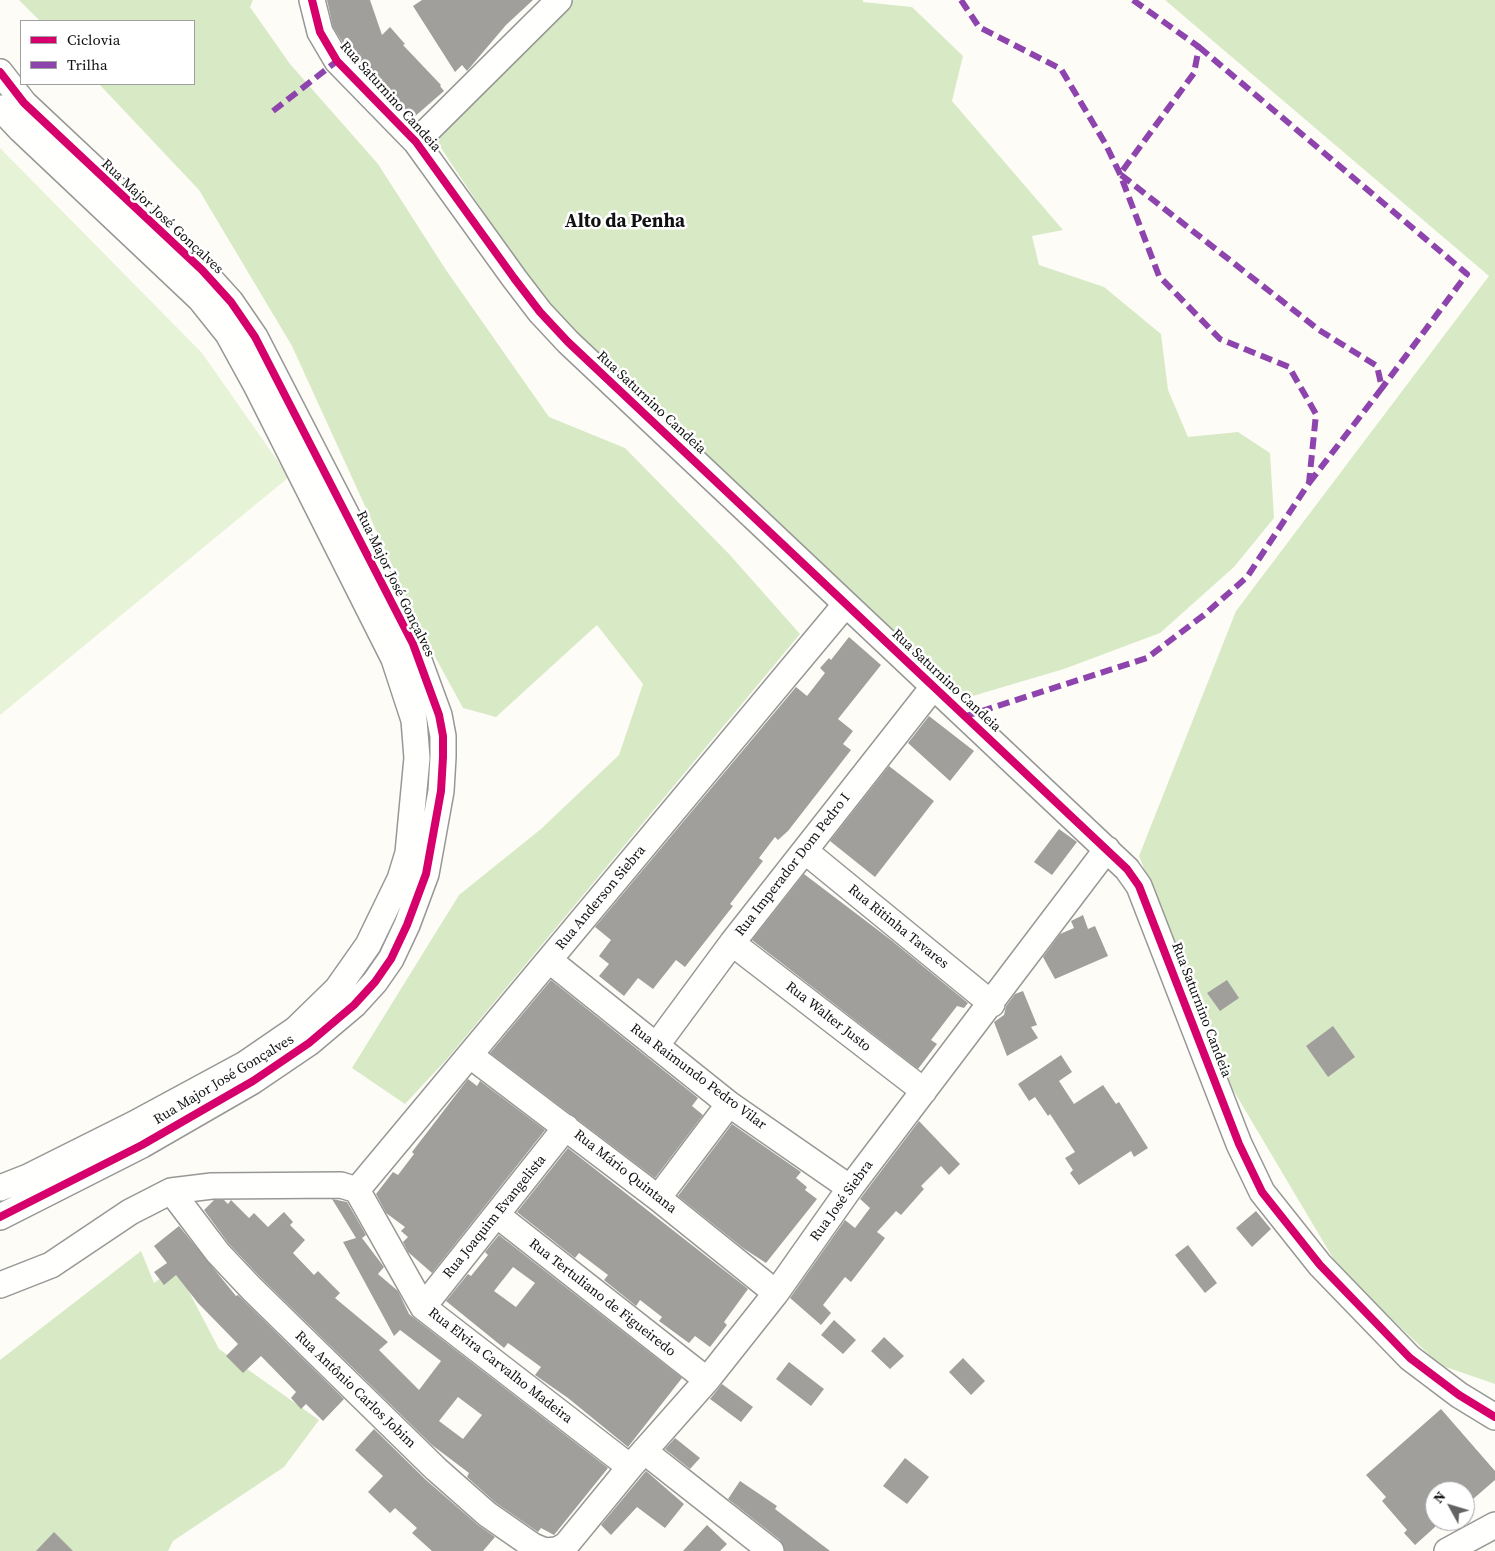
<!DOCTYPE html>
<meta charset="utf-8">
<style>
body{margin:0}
#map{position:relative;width:1495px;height:1551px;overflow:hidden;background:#fdfcf7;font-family:"Source Serif 4",serif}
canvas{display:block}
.legend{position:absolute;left:20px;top:20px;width:175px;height:65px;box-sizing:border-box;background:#fff;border:1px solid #a0a0a0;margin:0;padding:6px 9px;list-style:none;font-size:15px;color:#111}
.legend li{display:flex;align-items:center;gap:10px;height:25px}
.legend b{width:25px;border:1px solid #a0a0a0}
.north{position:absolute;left:1425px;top:1481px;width:50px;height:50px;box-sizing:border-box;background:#fff;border:1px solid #a0a0a0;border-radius:50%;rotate:309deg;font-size:14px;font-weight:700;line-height:20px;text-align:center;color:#111}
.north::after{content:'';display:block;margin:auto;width:18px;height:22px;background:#646362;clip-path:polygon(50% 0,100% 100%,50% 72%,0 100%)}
</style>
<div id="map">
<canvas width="1495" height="1551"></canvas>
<ul class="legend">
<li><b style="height:6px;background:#d6006c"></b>Ciclovia</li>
<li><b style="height:6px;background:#8e44ad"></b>Trilha</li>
</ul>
<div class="north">N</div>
</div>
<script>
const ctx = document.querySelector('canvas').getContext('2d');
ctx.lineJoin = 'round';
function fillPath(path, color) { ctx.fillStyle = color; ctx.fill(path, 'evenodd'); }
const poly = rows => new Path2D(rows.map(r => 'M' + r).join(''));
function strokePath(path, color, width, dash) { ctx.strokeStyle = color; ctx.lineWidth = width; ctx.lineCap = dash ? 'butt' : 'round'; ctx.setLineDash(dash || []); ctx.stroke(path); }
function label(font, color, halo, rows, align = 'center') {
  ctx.font = font + ' "Source Serif 4",serif'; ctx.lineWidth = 5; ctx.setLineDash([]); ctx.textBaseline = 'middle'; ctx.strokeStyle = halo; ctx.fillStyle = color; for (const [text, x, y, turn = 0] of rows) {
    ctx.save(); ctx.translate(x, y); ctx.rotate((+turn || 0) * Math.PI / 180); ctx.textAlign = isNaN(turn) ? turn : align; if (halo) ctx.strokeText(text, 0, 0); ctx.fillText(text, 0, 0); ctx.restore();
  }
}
fillPath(poly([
 [0,148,202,353,289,477,0,715]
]), '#e7f3d7');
fillPath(poly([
 [19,0,253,0,250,7,290,64,378,164,446,270,549,417,625,448,729,554,800,634,447,1059,405,1104,352,1068,459,895,541,829,619,755,643,684,597,625,496,717,463,708,427,642,292,346,199,190,99,84,194,84,194,21,40,21],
 [567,0,863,0,863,2,912,7,963,56,952,101,1063,230,1032,236,1039,265,1104,287,1161,334,1168,390,1188,437,1238,432,1270,453,1274,518,1234,567,1160,633,1064,669,966,698,542,300,433,136,558,20],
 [1165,0,1495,0,1495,1384,1440,1365,1340,1270,1232,1088,1139,856,1236,611,1489,276],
 [141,1251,154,1283,176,1267,219,1349,319,1420,284,1467,173,1541,168,1551,0,1551,0,1360]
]), '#d8eac5');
fillPath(poly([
 [327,0,370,0,382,35,390,27,405,44,403,45,441,85,440,86,444,91,413,118,343,43,333,27],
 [422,0,533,0,506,25,467,71,462,65,455,72,413,6],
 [849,637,881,665,838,719,853,731,843,744,851,750,788,831,778,840,775,837,759,858,763,861,730,904,733,906,685,967,676,960,653,989,638,978,624,996,599,976,609,964,599,956,611,940,595,927,796,687,807,696,825,673,820,668,829,658,831,660],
 [929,716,974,751,950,781,908,743],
 [889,766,934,801,875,877,830,841],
 [1059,829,1077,842,1052,875,1034,862],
 [804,874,891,940,968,1003,964,1008,957,1006,931,1040,937,1044,918,1069,752,940],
 [1083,915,1088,929,1095,926,1108,956,1055,979,1043,957,1060,934,1074,928,1071,921],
 [551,980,698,1098,692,1106,703,1115,655,1178,490,1053],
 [1227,980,1239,998,1220,1011,1207,993],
 [1023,991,1037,1025,1031,1027,1038,1038,1007,1056,994,1022,1004,1015,1006,1006,1015,994],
 [1333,1026,1355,1057,1328,1077,1306,1046],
 [1061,1055,1072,1072,1059,1081,1074,1104,1103,1085,1116,1104,1119,1102,1148,1148,1134,1157,1131,1151,1079,1185,1070,1173,1073,1170,1065,1158,1075,1152,1050,1114,1048,1116,1035,1097,1029,1101,1018,1084],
 [468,1079,477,1086,480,1081,545,1130,432,1273,408,1252,403,1242,408,1237,401,1231,405,1227,386,1213,376,1194,393,1172,398,1175,414,1154,412,1152],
 [919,1121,960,1164,949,1175,941,1166,921,1186,924,1189,901,1215,896,1211,877,1232,885,1238,851,1282,845,1277,823,1305,831,1313,821,1325,790,1298,845,1220,855,1228,870,1208,860,1199],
 [732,1124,801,1172,796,1178,807,1187,805,1190,817,1199,766,1263,743,1248,678,1196],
 [568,1148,748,1289,724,1322,727,1325,710,1347,695,1336,689,1343,659,1321,662,1317,640,1300,636,1306,604,1280,608,1275,579,1253,575,1258,517,1212],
 [332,1199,347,1202,366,1235,362,1238,384,1267,378,1274,398,1291,409,1314,608,1468,554,1535,541,1528,538,1532,496,1503,467,1477,469,1473,432,1445,262,1279,229,1244,204,1210,214,1200,224,1200,228,1204,231,1200,249,1218,254,1213,268,1227,284,1212,293,1222,290,1225,305,1240,293,1253,314,1275,318,1271,340,1293,335,1298,388,1342,379,1350,419,1390,441,1361,400,1330,394,1336,343,1242,356,1238],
 [458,1397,482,1415,463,1439,439,1421],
 [1256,1211,1271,1229,1252,1247,1236,1228],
 [179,1226,236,1296,238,1295,344,1399,323,1421,306,1404,301,1409,291,1398,296,1392,261,1356,243,1373,226,1356,238,1344,198,1303,176,1275,164,1285,154,1272,167,1263,154,1246],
 [499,1235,682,1378,628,1447,568,1398,535,1375,541,1367,508,1343,504,1348,446,1301,468,1274,471,1276,488,1255,485,1252],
 [513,1267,535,1283,516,1307,494,1291],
 [1188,1245,1217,1283,1205,1293,1175,1255],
 [834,1320,856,1340,843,1354,821,1335],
 [884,1337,904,1356,890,1369,871,1351],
 [963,1358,985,1381,971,1395,949,1372],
 [789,1362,824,1389,811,1406,776,1379],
 [722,1384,753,1407,741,1422,710,1399],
 [1441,1409,1495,1471,1495,1480,1465,1506,1465,1491,1435,1491,1435,1527,1415,1545,1404,1533,1407,1530,1382,1501,1386,1497,1366,1475],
 [374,1429,426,1480,478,1525,495,1537,483,1551,432,1551,412,1533,417,1528,395,1508,390,1513,368,1492,383,1476,355,1450],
 [675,1438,700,1458,690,1469,665,1449],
 [905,1458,929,1477,907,1504,883,1486],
 [646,1471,684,1504,665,1528,637,1507,611,1535,601,1525],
 [740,1481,777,1506,775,1509,830,1551,785,1551,780,1540,728,1499],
 [707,1525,727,1544,720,1551,683,1551],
 [54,1532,73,1551,36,1551]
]), '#a19f9c');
const minor = poly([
 [312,0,320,32,337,61,416,142,514,278,540,312,568,342,1127,869,1139,886,1239,1144,1262,1192,1320,1265,1410,1358,1459,1395,1495,1417],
 [0,72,24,103,202,270,231,302,255,337,413,644,439,715,443,736,443,757,441,791,426,874,407,925,391,959,375,982,354,1005,309,1043,253,1081,142,1145,0,1217],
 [0,108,21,130,200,299,228,334,256,385,394,659,414,720,417,758,408,853,400,879,368,945,337,989,296,1029,245,1064,134,1124,28,1177,0,1188],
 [416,142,559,0],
 [805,851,992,1004],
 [732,943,924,1091],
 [549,960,729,1104,850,1188],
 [656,1046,732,943,934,686],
 [471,1056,658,1198,776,1293],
 [357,1190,845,605],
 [171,1191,218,1253,252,1289,436,1469,487,1514,533,1546,545,1551,557,1550,566,1545,630,1467,707,1380,776,1293,850,1188,1107,849],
 [658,1198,729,1104],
 [497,1215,707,1380],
 [0,1285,51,1265,130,1212,171,1191,212,1186,341,1185,357,1190,423,1307,630,1467],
 [423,1307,566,1127],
 [644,1451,771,1551],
 [1447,1551,1495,1525]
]);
strokePath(minor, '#979795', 28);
strokePath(minor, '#fffffe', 25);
strokePath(poly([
 [961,0,979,27,1061,69,1105,143,1120,174,1159,276,1220,339,1289,367,1316,414,1309,483,1247,577,1204,615,1147,658,966,716],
 [1133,0,1199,47,1194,73,1120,174,1319,330,1377,366,1382,388,1309,483],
 [1199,47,1467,274,1382,388],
 [273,111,337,61]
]), '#8e44ad', 6, [12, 6]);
strokePath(poly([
 [312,0,320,32,337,61,416,142,514,278,540,312,568,342,1127,869,1139,886,1239,1144,1262,1192,1320,1265,1410,1358,1459,1395,1495,1417],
 [0,72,24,103,202,270,231,302,255,337,413,644,439,715,443,736,443,757,441,791,426,874,407,925,391,959,375,982,354,1005,309,1043,253,1081,142,1145,0,1217]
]), '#d6006c', 8);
label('14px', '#111', '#fff', [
 ["Rua Saturnino Candeia",390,97,48],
 ["Rua Major José Gonçalves",162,217,43],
 ["Rua Saturnino Candeia",651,403,43],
 ["Rua Major José Gonçalves",395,584,64],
 ["Rua Saturnino Candeia",946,681,43],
 ["Rua Imperador Dom Pedro I",793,865,-52],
 ["Rua Anderson Siebra",601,898,-50],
 ["Rua Ritinha Tavares",898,927,39],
 ["Rua Saturnino Candeia",1201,1010,69],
 ["Rua Walter Justo",828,1017,38],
 ["Rua Raimundo Pedro Vilar",698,1077,37],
 ["Rua Major José Gonçalves",224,1080,-31],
 ["Rua Mário Quintana",625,1172,38],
 ["Rua José Siebra",842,1201,-54],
 ["Rua Joaquim Evangelista",495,1217,-51],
 ["Rua Tertuliano de Figueiredo",602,1298,38],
 ["Rua Elvira Carvalho Madeira",500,1366,38],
 ["Rua Antônio Carlos Jobim",355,1390,44]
]);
label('bold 19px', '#111', '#fff', [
 ["Alto da Penha",625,222]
]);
</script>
